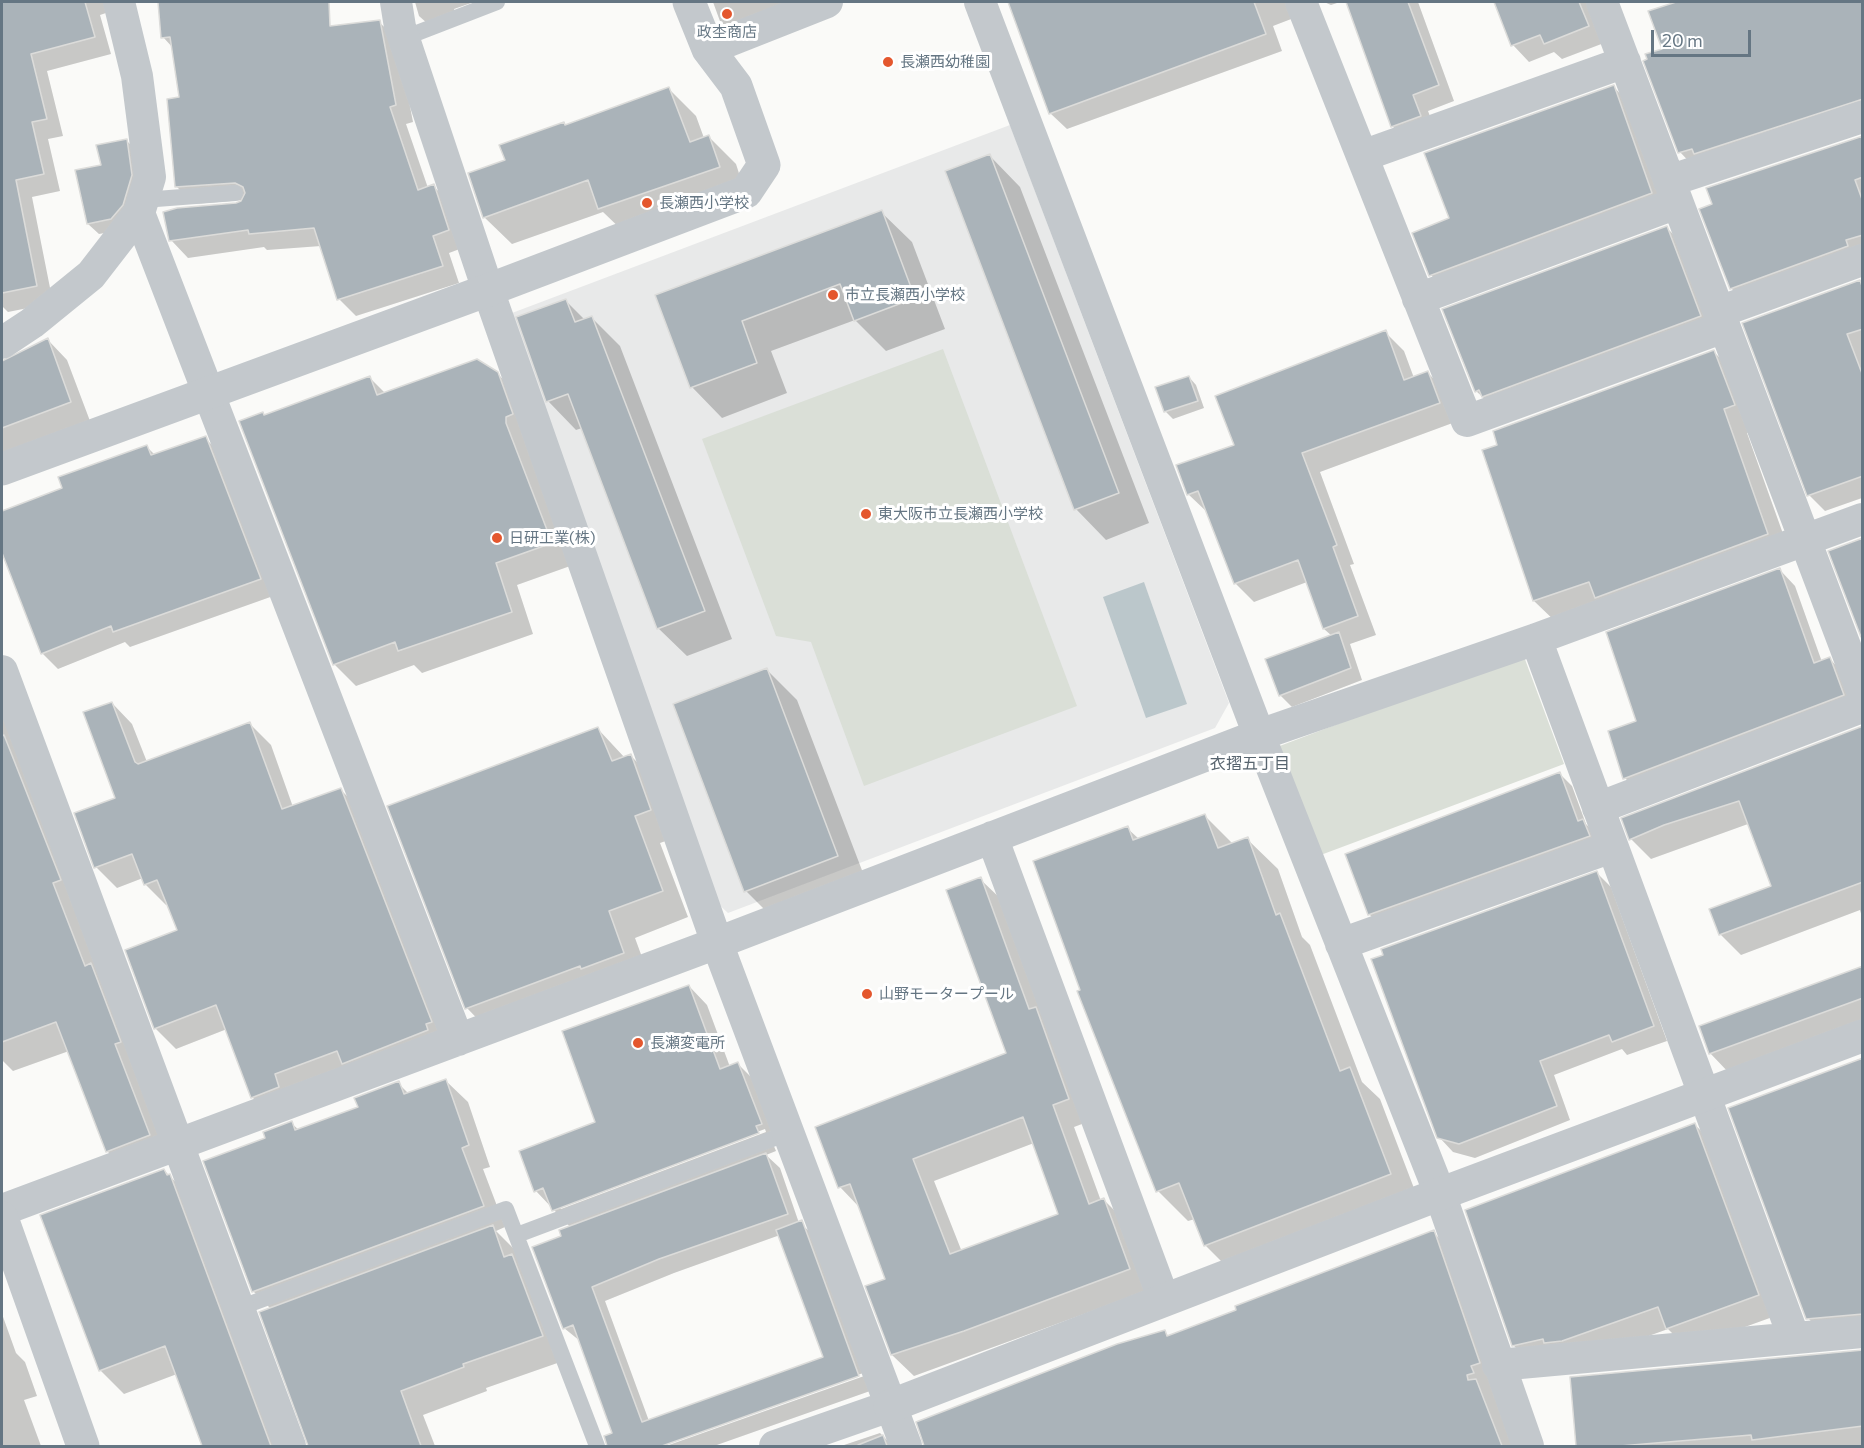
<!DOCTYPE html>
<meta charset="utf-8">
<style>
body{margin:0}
#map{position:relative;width:1864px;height:1448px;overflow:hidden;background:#fafaf8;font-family:Commissioner,sans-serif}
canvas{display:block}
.frame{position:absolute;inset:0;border:3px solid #657683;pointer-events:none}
.scale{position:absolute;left:1651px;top:30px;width:100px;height:27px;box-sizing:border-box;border:3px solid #657683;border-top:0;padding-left:8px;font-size:18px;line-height:21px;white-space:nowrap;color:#657683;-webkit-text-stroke:4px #fff;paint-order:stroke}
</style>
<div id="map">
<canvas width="1864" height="1448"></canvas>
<div class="frame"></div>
<div class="scale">20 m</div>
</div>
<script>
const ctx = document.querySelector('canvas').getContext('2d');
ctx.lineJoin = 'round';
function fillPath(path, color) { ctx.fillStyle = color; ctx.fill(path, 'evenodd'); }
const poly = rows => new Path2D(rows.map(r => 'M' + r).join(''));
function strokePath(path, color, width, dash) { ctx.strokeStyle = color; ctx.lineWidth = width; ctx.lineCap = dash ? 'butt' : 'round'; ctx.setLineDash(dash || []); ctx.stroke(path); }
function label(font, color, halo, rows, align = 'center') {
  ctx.font = font + ' Commissioner,"Noto Sans JP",sans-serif'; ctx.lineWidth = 6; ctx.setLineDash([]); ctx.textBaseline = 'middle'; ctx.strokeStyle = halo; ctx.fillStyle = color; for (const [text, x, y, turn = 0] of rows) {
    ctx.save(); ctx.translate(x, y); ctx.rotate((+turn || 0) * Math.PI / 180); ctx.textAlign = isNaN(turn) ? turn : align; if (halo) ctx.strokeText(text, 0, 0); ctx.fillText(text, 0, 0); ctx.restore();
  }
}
fillPath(poly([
 [1010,125,1229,703,1215,728,728,913,715,901,512,313]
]), '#e8e9e9');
fillPath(poly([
 [943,349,1077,706,864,786,811,642,776,636,702,439],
 [1523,654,1564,764,1318,856,1277,747]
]), '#dadfd7');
fillPath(poly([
 [1144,582,1187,704,1146,718,1103,597]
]), '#bbc7cb');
fillPath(poly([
 [2,2,105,2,109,12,100,15,111,54,47,71,63,136,48,139,60,191,32,197,53,303,8,312,2,306],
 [160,2,299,2,302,31,379,22,397,39,413,122,406,124,428,188,433,186,451,203,465,247,449,253,459,283,356,316,339,299,321,246,267,250,264,247,188,258,171,240,244,200,194,204,176,186,181,98,173,48,163,37],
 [415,2,474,2,454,9,456,14,428,24,419,16],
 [713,2,837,2,737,41,721,24],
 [1010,2,1311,2,1299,16,1273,26,1282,51,1067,129,1050,113],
 [1324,2,1340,2,1331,5],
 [1347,2,1418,2,1454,101,1428,111,1436,132,1409,142,1392,126],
 [1496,2,1588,2,1604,43,1562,59,1554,52,1529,62,1513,45],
 [1680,2,1862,2,1862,119,1696,169,1680,152,1664,50,1650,12],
 [1614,87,1625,99,1663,205,1442,287,1431,275,1450,219],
 [669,89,696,116,704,138,709,137,736,164,746,195,627,235,603,212,512,244,484,217,507,161,566,127],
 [1862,137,1862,263,1747,305,1731,288],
 [126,140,137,151,142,187,122,230,99,234,88,224,102,166],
 [990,156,1020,187,1149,523,1106,540,1076,509],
 [881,212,912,242,945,329,886,351,855,320,771,351,787,393,722,418,692,387,657,296],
 [1667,228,1678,239,1712,328,1488,402,1476,391],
 [1862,281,1862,498,1825,511,1809,495,1744,324],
 [565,300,585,320,592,318,620,346,732,639,687,656,658,628,582,428,576,430,548,401],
 [1385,332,1404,351,1414,378,1428,373,1446,391,1458,421,1320,472,1354,564,1350,565,1376,635,1350,644,1362,680,1292,707,1280,695,1332,636,1324,629,1307,582,1254,602,1235,583,1207,512,1188,494,1236,446],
 [48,340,67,360,90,421,2,457,2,363],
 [1714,352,1738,376,1758,429,1747,433,1792,559,1559,625,1534,601,1484,451],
 [497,373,519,396,573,565,517,585,533,634,422,673,414,665,356,686,334,664,265,417,370,378,386,394],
 [1189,377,1196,385,1204,408,1173,419,1165,411],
 [205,438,221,454,276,595,130,647,125,642,58,669,42,653,2,550,2,513,64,489,147,447,155,455],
 [1780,570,1795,586,1822,662,1830,659,1845,675,1859,710,1640,794,1625,778,1638,722],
 [766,669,797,700,868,886,776,921,746,891],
 [2,695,174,1161,132,1176,107,1151,69,1051,13,1071,2,1060],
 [112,703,132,724,147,762,250,724,271,745,293,807,341,790,362,811,452,1043,273,1118,252,1097,227,1029,176,1049,155,1028,179,931,169,904,166,905,145,884,143,878,117,888,96,867,117,799],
 [1862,728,1862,917,1860,910,1741,955,1721,935,1711,909,1773,887,1748,824,1651,859,1631,839],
 [598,729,625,758,631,756,657,782,677,837,660,843,688,917,635,938,650,979,493,1035,467,1008],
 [1560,774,1572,786,1586,824,1595,833,1601,848,1382,927,1369,914],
 [1205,816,1233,844,1247,839,1278,869,1302,937,1310,945,1362,1082,1380,1099,1420,1204,1235,1275,1205,1245,1195,1219,1188,1221,1158,1191,1082,991,1127,828,1139,839],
 [1597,873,1611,887,1667,1041,1627,1055,1622,1049,1554,1075,1570,1120,1475,1158,1453,1152,1439,1137],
 [980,879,1002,900,1090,1121,1074,1127,1101,1201,1104,1200,1126,1222,1150,1290,914,1376,892,1355,867,1287,887,1280,861,1209,840,1187,1008,1054],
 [1034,1143,1060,1215,962,1252,934,1181],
 [1862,966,1862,1025,1730,1074,1710,1053],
 [689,986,707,1005,730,1067,738,1064,756,1082,779,1142,773,1144,776,1151,766,1155,780,1168,799,1223,816,1236,866,1372,657,1446,618,1446,580,1341,564,1328,563,1237,571,1228,536,1191,597,1123],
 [765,1129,766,1132,561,1209,559,1206],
 [780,1235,825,1358,649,1421,605,1301,674,1273],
 [1862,1058,1862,1337,1828,1339,1808,1318,1807,1081],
 [446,1081,468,1102,490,1167,483,1169,505,1227,496,1231,516,1251,566,1360,486,1388,487,1391,423,1415,435,1446,309,1446,271,1309,253,1291,267,1139,291,1123,299,1130,360,1108,398,1083,409,1094],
 [1695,1125,1715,1144,1778,1315,1687,1348,1668,1329,1582,1360,1533,1364,1513,1345],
 [164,1170,193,1200,285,1446,203,1446,177,1374,124,1394,100,1370],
 [1433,1232,1459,1258,1517,1446,925,1446,918,1423,1164,1332,1169,1336,1238,1311],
 [2,1314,16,1353,25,1362,37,1396,24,1400,41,1446,2,1446],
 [1862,1352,1862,1446,1578,1446,1572,1378],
 [867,1375,873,1390,714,1446,666,1446],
 [880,1433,893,1446,841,1446]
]), '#0003');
const building = poly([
 [2,2,85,2,95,37,31,54,47,119,32,122,44,174,16,180,37,286,2,293,2,2],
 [158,2,329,2,330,26,380,20,396,105,390,107,418,190,434,184,449,230,433,236,443,266,337,300,314,228,249,234,248,230,169,241,163,212,177,208,236,203,241,201,245,193,243,187,235,183,175,187,167,99,179,97,170,37,161,38,158,2],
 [1008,2,1254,2,1266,34,1049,114,1008,2],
 [1346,2,1408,2,1439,85,1413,95,1421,116,1391,127,1346,2],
 [1494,2,1579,2,1589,26,1544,44,1540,35,1511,46,1494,2],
 [1676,2,1863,2,1863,99,1694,154,1692,149,1678,153,1643,61,1647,59,1645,54,1662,49,1648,11,1676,2],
 [1614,85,1652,193,1429,276,1412,233,1449,218,1424,153,1614,85],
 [669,87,690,142,709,135,720,167,598,209,588,180,483,218,468,173,505,160,499,145,564,122,565,125,669,87],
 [1863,136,1863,177,1855,180,1863,202,1863,235,1846,240,1848,246,1730,289,1699,209,1712,204,1706,188,1863,136],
 [127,139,132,175,123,205,111,219,87,224,75,170,101,165,96,145,127,139],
 [990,154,1119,493,1074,510,945,171,990,154],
 [882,210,915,298,854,321,840,284,742,321,757,363,690,388,655,295,882,210],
 [1667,226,1701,316,1482,397,1479,390,1475,392,1442,309,1667,226],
 [1860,280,1863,289,1863,329,1847,334,1863,376,1863,476,1807,496,1742,323,1860,280],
 [566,299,575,322,592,316,705,611,657,629,568,394,546,402,516,317,566,299],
 [1386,330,1404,380,1428,371,1440,403,1302,453,1337,545,1333,547,1358,616,1323,629,1298,560,1234,584,1198,491,1187,495,1176,465,1234,445,1215,396,1386,330],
 [48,338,71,402,2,428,2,361,48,338],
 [1714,350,1735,405,1724,409,1768,534,1595,598,1589,582,1533,601,1482,450,1497,445,1493,431,1714,350],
 [477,359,498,372,513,414,506,417,506,423,552,543,496,563,512,612,398,651,395,642,333,665,239,421,263,412,264,415,370,376,377,395,477,359],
 [1189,376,1198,401,1164,412,1155,387,1189,376],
 [206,436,261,579,113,632,111,626,41,654,2,553,2,511,62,488,58,477,147,445,151,455,206,436],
 [1863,538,1863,637,1861,637,1828,551,1863,538],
 [1780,568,1814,663,1830,657,1844,695,1623,779,1608,731,1636,721,1606,632,1780,568],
 [1339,632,1351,668,1279,696,1265,659,1339,632],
 [767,668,838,856,744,892,673,704,767,668],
 [112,702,135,762,138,764,250,722,282,809,341,788,432,1022,426,1024,428,1030,342,1064,337,1051,275,1074,279,1087,251,1098,216,1005,154,1029,125,950,177,930,157,880,144,885,132,854,94,868,74,813,115,798,83,712,112,702],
 [1863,726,1863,882,1719,935,1709,909,1771,886,1739,801,1664,825,1629,840,1621,818,1863,726],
 [598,727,612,761,631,754,651,810,635,816,663,891,609,911,624,953,581,969,580,966,465,1009,387,806,598,727],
 [4,735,61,880,53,883,85,966,91,963,121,1042,115,1044,150,1135,106,1152,56,1022,2,1042,2,736,4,735],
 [1560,772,1578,821,1583,819,1590,836,1368,915,1345,854,1560,772],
 [1205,814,1218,848,1248,837,1276,915,1280,913,1340,1071,1350,1067,1391,1174,1204,1246,1179,1183,1156,1192,1077,991,1080,990,1033,861,1128,826,1133,840,1205,814],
 [1597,871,1654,1026,1612,1042,1609,1035,1540,1061,1557,1106,1459,1144,1437,1138,1371,959,1383,955,1381,949,1597,871],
 [981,877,1029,1009,1036,1007,1069,1099,1053,1105,1089,1204,1104,1198,1130,1269,964,1331,891,1355,865,1286,885,1279,850,1184,838,1188,815,1127,1006,1053,946,890,981,877],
 [1023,1117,1058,1214,950,1254,913,1159,1023,1117],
 [1863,966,1863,998,1709,1054,1699,1026,1863,966],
 [689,985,720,1069,738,1062,762,1124,756,1126,759,1133,552,1211,543,1188,534,1192,519,1151,595,1122,562,1031,689,985],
 [1863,1058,1863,1314,1806,1319,1728,1108,1863,1058],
 [446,1079,469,1145,462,1148,484,1206,252,1292,203,1161,265,1138,263,1132,292,1121,295,1130,358,1107,354,1098,399,1081,404,1094,446,1079],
 [1695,1123,1759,1295,1666,1329,1658,1307,1562,1341,1544,1343,1543,1339,1512,1346,1465,1210,1695,1123],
 [766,1153,788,1214,659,1259,592,1287,642,1422,823,1357,776,1230,802,1220,859,1376,662,1446,607,1446,604,1436,612,1433,573,1325,563,1329,532,1247,561,1236,559,1230,766,1153],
 [164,1169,167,1175,170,1174,271,1446,202,1446,165,1346,99,1371,40,1215,164,1169],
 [493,1225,504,1257,512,1254,543,1336,463,1364,464,1367,401,1391,421,1446,308,1446,259,1312,493,1225],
 [1434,1230,1480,1363,1471,1366,1474,1373,1467,1375,1468,1380,1476,1379,1502,1446,924,1446,916,1422,1117,1344,1165,1330,1167,1336,1236,1310,1235,1306,1434,1230],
 [1863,1350,1863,1426,1752,1440,1751,1435,1620,1446,1576,1446,1570,1377,1863,1350],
 [883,1435,887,1446,859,1446,858,1445,883,1435]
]);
fillPath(building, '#aab3b9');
strokePath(building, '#dcdcda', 1.5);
strokePath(poly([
 [404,38,497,2],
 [143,200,235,193],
 [517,1235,788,1133],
 [239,1308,506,1209,597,1446]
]), '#c3c8cc', 16);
strokePath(poly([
 [396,2,400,27,488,290,717,943,906,1446],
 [980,2,1259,735,1440,1194,1528,1446],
 [1301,2,1467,421,1724,327],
 [1602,2,1862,691],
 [708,49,827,2],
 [1362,156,1625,62],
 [1669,181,1862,117],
 [139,213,458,1040],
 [1418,299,1677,203],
 [1719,312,1862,260],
 [2,343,32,323,91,275,139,213,150,177,137,76,119,2],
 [1536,639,1794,1338],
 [2,671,290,1446],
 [1598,808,1862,707],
 [992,837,1164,1300],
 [1341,944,1612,847],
 [2,1210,717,943,1259,735,1536,639,1862,519],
 [1498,1365,1862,1332],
 [775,1446,890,1406]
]), '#c3c8cc', 32);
strokePath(poly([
 [2,469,488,290,746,192,764,165,736,86,708,49,689,2],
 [2,1218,83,1446],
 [890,1406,1440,1194,1862,1036]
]), '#c3c8cc', 33);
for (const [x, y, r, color] of [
 [727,14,6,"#e4572e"],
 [888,62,6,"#e4572e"],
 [647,203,6,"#e4572e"],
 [833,295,6,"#e4572e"],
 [866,514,6,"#e4572e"],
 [497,538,6,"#e4572e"],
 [867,994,6,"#e4572e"],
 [638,1043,6,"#e4572e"]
]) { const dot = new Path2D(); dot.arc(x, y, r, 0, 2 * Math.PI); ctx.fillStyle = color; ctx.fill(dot); strokePath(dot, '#fff', 2); }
label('15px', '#657683', '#fff', [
 ["政杢商店",727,32,"center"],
 ["長瀬西幼稚園",900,62],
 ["長瀬西小学校",659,203],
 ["市立長瀬西小学校",845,295],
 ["東大阪市立長瀬西小学校",878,514],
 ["日研工業(株)",509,538],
 ["山野モータープール",879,994],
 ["長瀬変電所",650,1043]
], 'left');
label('16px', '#57646e', '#fff', [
 ["衣摺五丁目",1250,764]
]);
</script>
